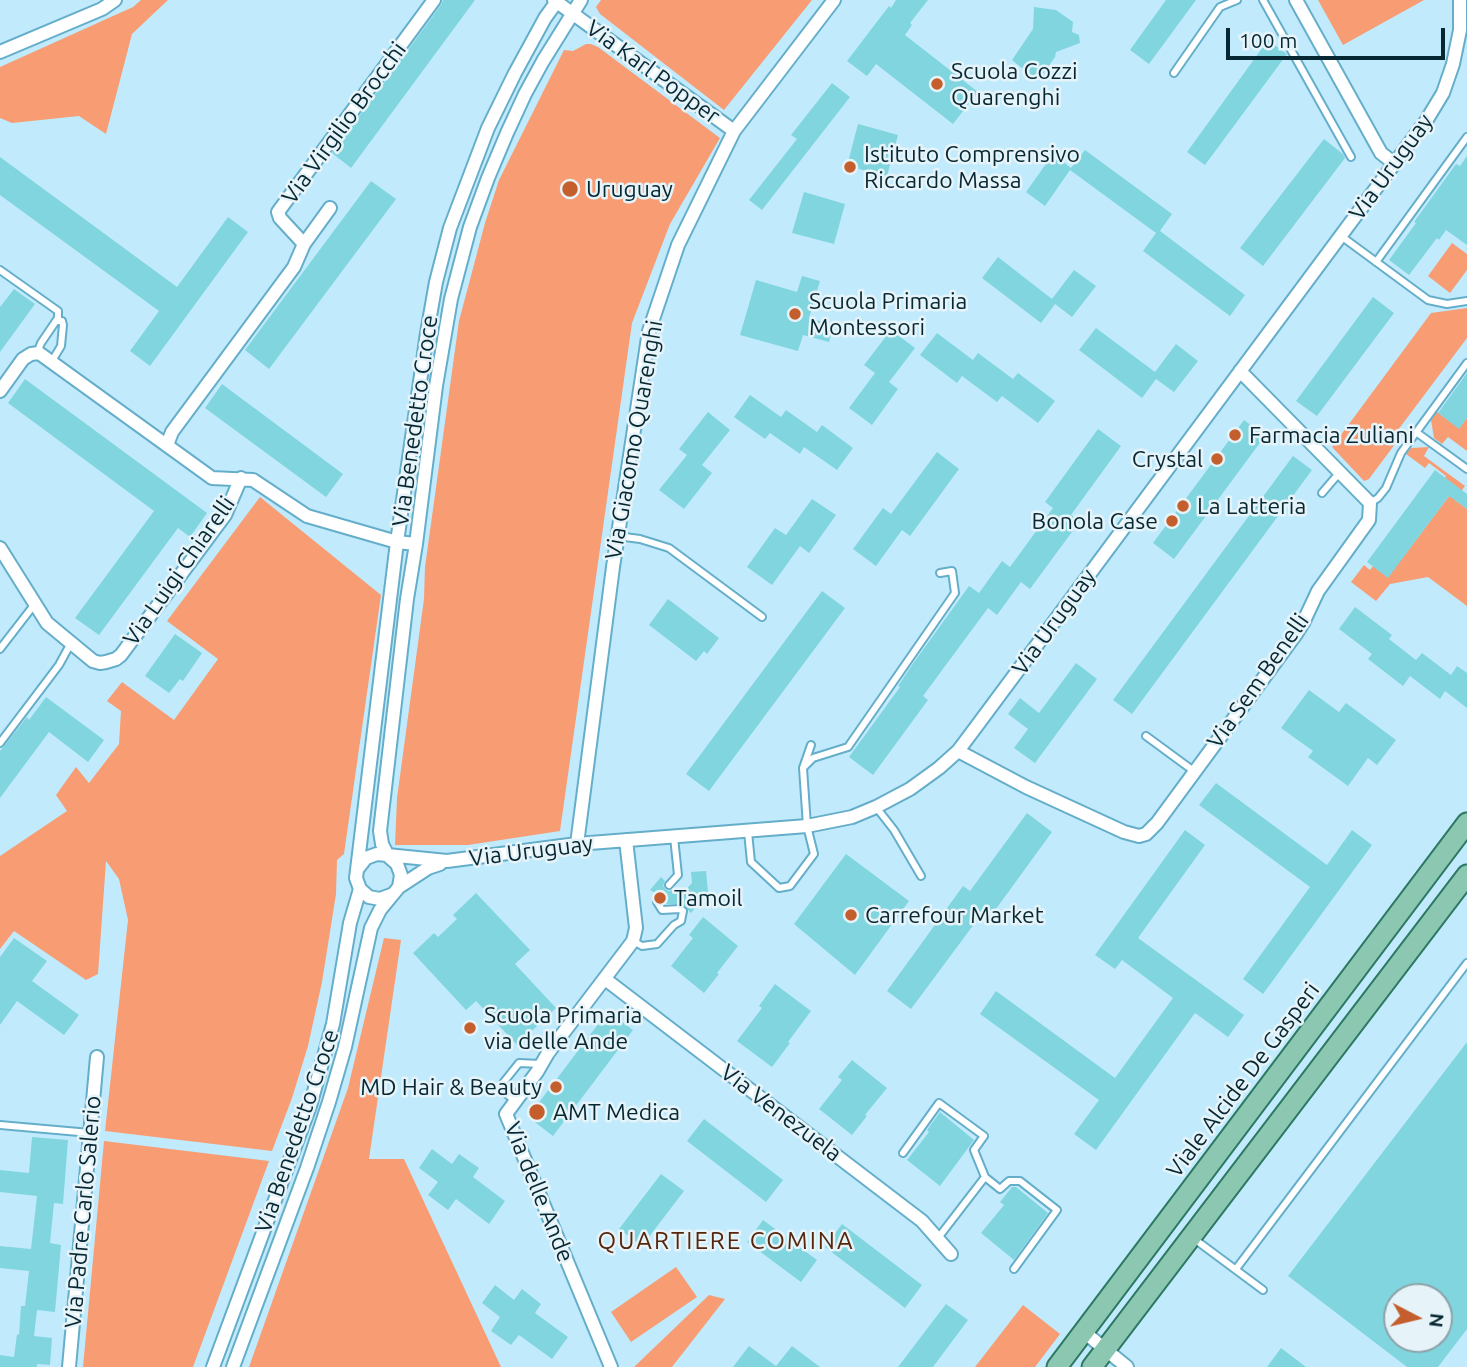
<!DOCTYPE html>
<style>
body{margin:0}
#map{position:relative;width:1467px;height:1367px;overflow:hidden;background:#c1ebfd;font-family:Ubuntu,sans-serif}
canvas{display:block}
.north{position:absolute;left:1383px;top:1283px;width:70px;height:70px;box-sizing:border-box;background:#e6f4f9;border:2px solid #8da2a9;border-radius:50%;rotate:97deg;font-size:19px;font-weight:700;line-height:28px;text-align:center;color:#072732}
.north::after{content:'';display:block;margin:auto;width:24px;height:32px;background:#c45f2d;clip-path:polygon(50% 0,100% 100%,50% 72%,0 100%)}
.scale{position:absolute;left:1226px;top:28px;width:219px;height:32px;box-sizing:border-box;border:4px solid #072732;border-top:0;padding-left:9px;font-size:21px;line-height:24px;white-space:nowrap;color:#072732;-webkit-text-stroke:5px #e6f4f9;paint-order:stroke}
</style>
<div id="map">
<canvas width="1467" height="1367"></canvas>
<div class="north">N</div>
<div class="scale">100 m</div>
</div>
<script>
const ctx = document.querySelector('canvas').getContext('2d');
ctx.lineJoin = 'round';
function fillPath(path, color) { ctx.fillStyle = color; ctx.fill(path, 'evenodd'); }
const poly = rows => new Path2D(rows.map(r => 'M' + r).join(''));
function strokePath(path, color, width, dash) { ctx.strokeStyle = color; ctx.lineWidth = width; ctx.lineCap = dash ? 'butt' : 'round'; ctx.setLineDash(dash || []); ctx.stroke(path); }
function label(font, color, halo, rows, align = 'center') {
  ctx.font = font + ' Ubuntu,sans-serif'; ctx.lineWidth = 5; ctx.setLineDash([]); ctx.textBaseline = 'middle'; ctx.strokeStyle = halo; ctx.fillStyle = color; for (const [text, x, y, turn = 0] of rows) {
    ctx.save(); ctx.translate(x, y); ctx.rotate((+turn || 0) * Math.PI / 180); ctx.textAlign = isNaN(turn) ? turn : align; if (halo) ctx.strokeText(text, 0, 0); ctx.fillText(text, 0, 0); ctx.restore();
  }
}
fillPath(poly([
 [141,0,168,0,132,34,106,134,79,116,12,123,0,118,0,67,133,7],
 [601,0,812,0,724,110,600,14,596,7],
 [1318,0,1424,0,1343,45],
 [586,44,591,44,598,47,720,138,670,224,632,323,560,831,468,845,395,845,397,798,424,599,425,567,459,321,485,223,499,180,564,50,573,51],
 [1452,243,1467,254,1467,270,1450,293,1428,276],
 [1467,308,1467,338,1398,430,1404,435,1401,436,1369,479,1364,481,1332,447,1431,313],
 [1437,412,1459,428,1467,418,1467,451,1448,437,1442,444,1434,438,1431,420],
 [1429,447,1424,456,1465,486,1455,500,1467,509,1467,606,1428,577,1390,584,1376,601,1351,582,1364,565,1370,570,1373,566,1388,577,1456,487,1445,478,1446,476,1429,463,1425,468,1406,454,1411,448],
 [260,497,381,595,344,854,337,860,336,894,322,982,308,1046,292,1098,272,1151,105,1131,128,920,119,879,106,861,98,974,86,980,14,931,0,949,0,856,67,811,56,795,76,767,89,783,119,744,121,711,107,701,122,682,174,720,218,659,167,621],
 [384,938,401,940,369,1159,404,1159,501,1367,249,1367,348,1088],
 [104,1141,269,1161,193,1367,83,1367],
 [676,1267,697,1297,631,1342,611,1312],
 [709,1295,725,1299,672,1367,634,1367],
 [1023,1305,1060,1334,1035,1367,975,1367]
]), '#f79c73');
fillPath(poly([
 [443,0,475,0,351,168,332,153,441,5],
 [896,0,928,0,910,23,912,25,905,35,978,92,953,124,876,64,867,76,847,61,889,6,891,8],
 [1166,0,1196,0,1149,64,1130,50],
 [1034,7,1056,10,1073,22,1072,32,1079,35,1080,43,1056,52,1055,57,1038,81,1012,60,1033,29],
 [1268,40,1287,54,1205,165,1187,152],
 [832,83,850,97,762,210,749,200,797,139,791,135],
 [858,124,898,135,887,176,847,166],
 [1324,139,1343,154,1345,158,1263,266,1240,248],
 [1085,150,1172,214,1160,231,1245,295,1230,316,1143,251,1156,233,1070,170,1045,206,1026,192,1053,154,1071,168],
 [1467,156,1467,245,1446,230,1439,240,1437,238,1409,275,1389,260,1416,223,1414,222,1456,164,1460,166],
 [0,157,177,287,228,217,248,232,150,366,130,351,159,311,0,195],
 [371,181,396,199,269,369,245,350],
 [804,192,845,204,834,244,792,233],
 [998,257,1052,299,1074,270,1096,286,1072,317,1055,304,1041,323,982,278],
 [802,276,820,281,809,318,834,325,829,342,803,335,798,351,740,335,756,280,797,292],
 [14,289,35,304,0,352,0,307],
 [1373,297,1394,313,1317,416,1296,401],
 [1096,328,1155,372,1176,344,1198,361,1174,392,1156,379,1142,398,1079,350],
 [891,330,915,348,889,382,898,389,872,425,849,408,875,373,864,365],
 [937,333,973,360,978,353,1013,379,1018,373,1055,401,1038,423,1002,396,997,402,962,376,957,383,920,355],
 [1467,373,1467,418,1459,429,1438,413],
 [25,379,207,513,190,537,178,528,99,635,75,618,154,511,8,403],
 [222,384,343,474,326,497,205,408],
 [750,395,781,417,786,410,817,432,822,425,853,448,837,470,804,447,800,454,770,433,765,439,734,417],
 [708,412,730,430,702,465,712,473,684,509,659,490,687,455,679,449],
 [1244,420,1265,436,1174,559,1153,543],
 [1098,429,1121,446,1071,515,1080,521,1030,589,1021,582,997,615,988,608,923,696,928,700,873,775,849,757,900,687,898,686,912,665,969,586,979,593,1002,561,1010,567,1053,508,1045,502],
 [937,452,959,469,910,536,902,530,876,566,853,549,883,508,891,514],
 [1293,456,1312,470,1132,714,1113,700],
 [1435,470,1467,494,1467,509,1449,496,1388,578,1367,562],
 [812,499,836,515,809,553,800,546,772,585,747,567,775,528,786,535],
 [822,591,845,608,709,791,686,774],
 [668,599,719,638,707,654,704,651,696,661,649,625],
 [1355,607,1392,635,1389,639,1416,660,1422,653,1451,675,1457,666,1467,673,1467,708,1445,691,1440,699,1410,676,1403,686,1368,659,1372,654,1339,629],
 [175,634,202,653,183,681,180,679,169,693,145,676],
 [1076,663,1097,679,1035,763,1014,748,1028,729,1008,714,1020,698,1039,713],
 [1309,690,1339,712,1346,703,1396,740,1377,765,1368,758,1348,786,1308,757,1313,751,1281,728],
 [46,697,104,740,88,762,49,732,0,798,0,751,27,717,29,720],
 [1216,783,1327,865,1352,830,1372,845,1263,994,1243,979,1310,887,1199,805],
 [1027,813,1052,832,993,913,986,908,911,1009,887,991,963,886,970,891],
 [1185,830,1205,845,1138,938,1244,1015,1228,1037,1195,1013,1096,1150,1074,1134,1099,1100,980,1014,996,991,1115,1078,1173,998,1122,960,1115,969,1095,955],
 [846,854,909,901,855,975,794,924],
 [706,871,708,892,691,913,682,904,667,904,664,901,665,897,663,893,659,891,655,893,650,890,661,877,665,881,663,886,666,890,670,891,673,889,681,895,692,883,691,872],
 [476,893,530,950,515,964,556,1008,517,1045,476,1001,466,1010,413,953,434,933,438,937,457,919,453,915],
 [703,917,738,946,717,973,719,974,704,993,671,966,693,938,689,935],
 [14,938,47,961,32,981,79,1015,64,1035,17,1001,0,1025,0,957],
 [775,984,811,1011,788,1042,790,1043,772,1067,737,1041,762,1008,759,1006],
 [608,1011,633,1030,553,1136,528,1117],
 [1467,1042,1467,1329,1438,1367,1407,1367,1288,1276],
 [1397,1297,1439,1297,1439,1339,1397,1339],
 [852,1060,887,1088,865,1115,867,1116,852,1135,819,1109,842,1080,838,1077],
 [940,1112,974,1140,940,1186,907,1160,929,1132,927,1130],
 [704,1119,783,1180,766,1202,687,1141],
 [32,1137,68,1140,63,1204,54,1203,50,1243,61,1245,55,1312,37,1310,34,1336,52,1338,50,1365,37,1364,37,1367,0,1367,0,1355,14,1357,17,1334,19,1335,21,1306,25,1306,29,1271,0,1268,0,1246,31,1249,37,1196,0,1192,0,1170,29,1173],
 [432,1149,452,1164,459,1154,479,1168,473,1177,505,1201,489,1224,456,1199,448,1210,428,1195,438,1182,419,1168],
 [661,1174,684,1191,642,1246,619,1229],
 [1012,1187,1016,1187,1048,1213,1014,1260,981,1233,1004,1205,1000,1202],
 [763,1220,817,1260,801,1282,747,1242],
 [842,1224,922,1285,905,1308,825,1247],
 [495,1285,514,1300,522,1289,541,1304,535,1313,568,1337,552,1359,519,1335,511,1345,491,1331,500,1317,482,1303],
 [946,1304,968,1320,933,1367,898,1367],
 [749,1346,776,1366,792,1346,820,1367,733,1367],
 [1281,1348,1306,1367,1267,1367]
]), '#80d5de');
const service = poly([
 [1263,0,1351,157],
 [1174,73,1220,7,1237,0],
 [1341,236,1428,300,1447,304,1467,301],
 [1376,262,1467,137],
 [0,270,58,311,58,318,41,343,37,353],
 [52,361,61,346,63,325,62,321,57,321],
 [1416,432,1467,469],
 [1322,493,1340,472],
 [1370,503,1378,498,1386,488,1401,453,1467,363],
 [617,536,640,539,669,548,762,617],
 [0,649,34,605],
 [1146,736,1195,772],
 [0,743,59,665,71,643],
 [811,745,803,768,813,758,848,747,955,593,952,571,940,573],
 [876,807,894,830,921,876],
 [748,832,751,862,779,888,790,886,814,854,807,826,803,768],
 [669,885,678,875,674,837],
 [633,941,642,946,657,944,674,925,681,921,683,911,680,909,662,910,657,902,659,897],
 [516,1102,502,1090,503,1083,519,1063,540,1064],
 [0,1125,90,1133],
 [903,1153,939,1103,984,1136,974,1150,985,1177,1000,1189,1009,1181,1020,1181,1057,1210,1014,1269],
 [938,1238,985,1177],
 [1193,1238,1263,1290],
 [1236,1269,1467,963]
]);
const minor = poly([
 [554,0,734,131],
 [1296,0,1381,153,1395,164],
 [0,52,102,9,115,0],
 [304,244,280,218,278,212,434,0],
 [0,391,23,359,31,354,39,353,212,478,253,480,307,516,397,542,416,544],
 [167,445,172,432,294,267,304,244,330,208],
 [0,548,47,623,93,661,100,663,106,662,116,659,121,655,225,515,241,478],
 [958,751,1026,787,1124,832,1139,836,1146,834,1157,823,1296,634,1303,623,1318,591,1369,520,1370,503,1240,371],
 [577,844,613,567,649,331,678,245,734,131,834,0],
 [359,867,366,858,377,854,447,861,577,844,807,826,852,817,876,807,910,789,939,768,958,751,976,727,1426,121,1443,93,1453,64,1460,30,1460,0],
 [399,887,401,875,397,864,388,856,382,844,380,831,407,599,416,544,436,386,451,299,470,227,488,178,507,133,525,94,543,61,581,0],
 [391,895,380,899,369,897,360,889,356,878,397,542,427,333,436,282,450,228,488,128,515,73,545,18,558,0],
 [605,979,922,1221,951,1254],
 [1084,1332,1127,1367],
 [69,1367,97,1057],
 [213,1367,310,1106,333,1024,350,923,360,889],
 [233,1367,307,1168,329,1102,345,1047,371,928,380,910,399,887,428,868,440,864],
 [611,1367,506,1114,537,1072,548,1053,633,941,636,928,626,840]
]);
const primary = poly([
 [1057,1367,1467,823],
 [1092,1367,1467,875]
]);
strokePath(service, '#65aeca', 10);
strokePath(minor, '#65aeca', 16);
strokePath(primary, '#2c7863', 23);
strokePath(service, '#fff', 6);
strokePath(minor, '#fff', 12);
strokePath(primary, '#8cc8b1', 19);
for (const [x, y, r, color] of [
 [937,84,7,"#c45f2d"],
 [850,167,7,"#c45f2d"],
 [570,189,9,"#c45f2d"],
 [795,314,7,"#c45f2d"],
 [1235,435,7,"#c45f2d"],
 [1217,459,7,"#c45f2d"],
 [1183,506,7,"#c45f2d"],
 [1172,521,7,"#c45f2d"],
 [660,898,7,"#c45f2d"],
 [851,915,7,"#c45f2d"],
 [470,1028,7,"#c45f2d"],
 [556,1087,7,"#c45f2d"],
 [537,1112,9,"#c45f2d"]
]) { const dot = new Path2D(); dot.arc(x, y, r, 0, 2 * Math.PI); ctx.fillStyle = color; ctx.fill(dot); strokePath(dot, '#e6f4f9', 2.5); }
label('23px', '#072732', '#e6f4f9', [
 ["Scuola Cozzi",951,71],
 ["Quarenghi",951,97],
 ["Istituto Comprensivo",864,154],
 ["Riccardo Massa",864,180],
 ["Uruguay",586,189],
 ["Scuola Primaria",809,301],
 ["Montessori",809,327],
 ["Farmacia Zuliani",1249,435],
 ["Crystal",1203,459,"right"],
 ["La Latteria",1197,506],
 ["Bonola Case",1158,521,"right"],
 ["Tamoil",674,898],
 ["Carrefour Market",865,915],
 ["Scuola Primaria",484,1015],
 ["via delle Ande",484,1041],
 ["MD Hair & Beauty",542,1087,"right"],
 ["AMT Medica",553,1112]
], 'left');
label('23px', '#072732', '#e6f4f9', [
 ["Via Karl Popper",653,72,36],
 ["Via Virgilio Brocchi",344,123,-54],
 ["Via Uruguay",1391,167,-54],
 ["Via Benedetto Croce",415,421,-82],
 ["Via Giacomo Quarenghi",634,440,-80],
 ["Via Luigi Chiarelli",179,571,-55],
 ["Via Uruguay",1054,622,-54],
 ["Via Sem Benelli",1258,681,-55],
 ["Via Uruguay",531,851,-7],
 ["Viale Alcide De Gasperi",1243,1080,-53],
 ["Via Venezuela",781,1113,37],
 ["Via Benedetto Croce",297,1131,-71],
 ["Via delle Ande",539,1192,68],
 ["Via Padre Carlo Salerio",83,1212,-85]
]);
ctx.letterSpacing = '2px';
label('24px', '#55250c', '#e6f4f9', [
 ["QUARTIERE COMINA",726,1241]
]);
ctx.letterSpacing = '0px';
</script>
